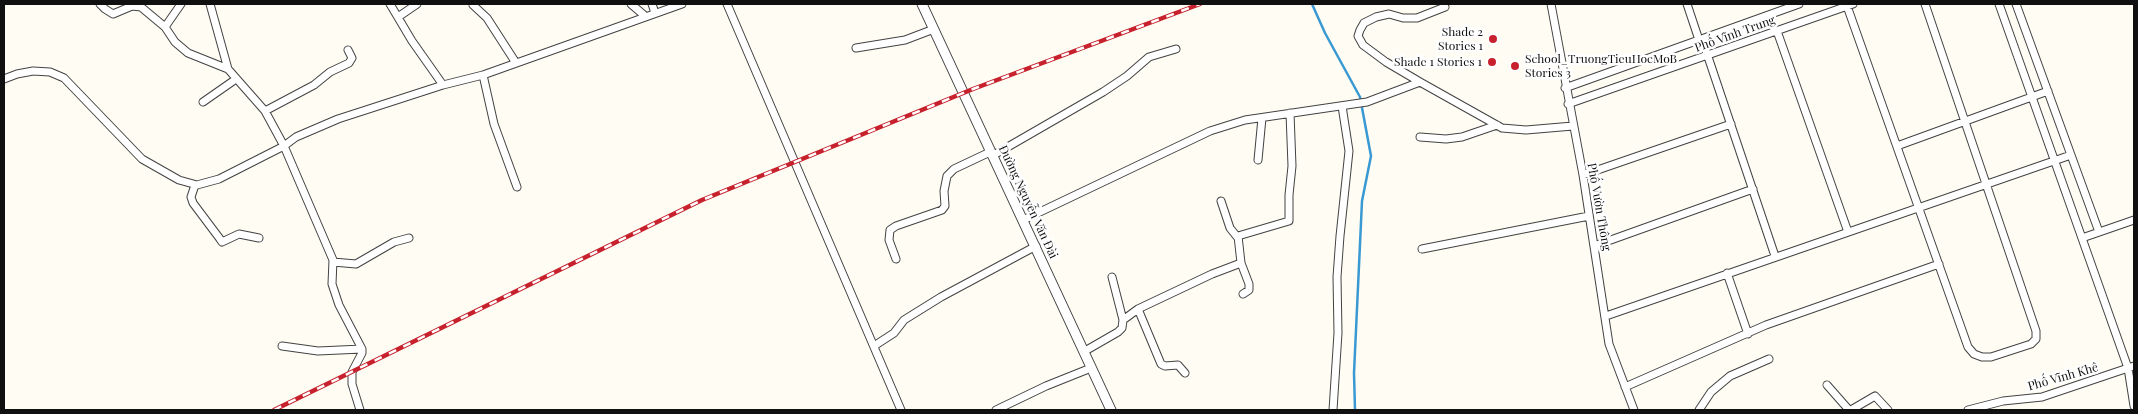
<!DOCTYPE html>
<meta charset="utf-8">
<style>
body{margin:0}
#map{position:relative;width:2138px;height:414px;overflow:hidden;background:#fffcf3;font-family:"Playfair Display",serif}
canvas{display:block}
.frame{position:absolute;inset:0;border:5px solid #101010;pointer-events:none}
</style>
<div id="map">
<canvas width="2138" height="414"></canvas>
<div class="frame"></div>
</div>
<script>
const ctx = document.querySelector('canvas').getContext('2d');
ctx.lineJoin = 'round';
const poly = rows => new Path2D(rows.map(r => 'M' + r).join(''));
function strokePath(path, color, width, dash) { ctx.strokeStyle = color; ctx.lineWidth = width; ctx.lineCap = dash ? 'butt' : 'round'; ctx.setLineDash(dash || []); ctx.stroke(path); }
function label(font, color, halo, rows, align = 'center') {
  ctx.font = font + ' "Playfair Display",serif'; ctx.lineWidth = 5; ctx.setLineDash([]); ctx.textBaseline = 'middle'; ctx.strokeStyle = halo; ctx.fillStyle = color; for (const [text, x, y, turn = 0] of rows) {
    ctx.save(); ctx.translate(x, y); ctx.rotate((+turn || 0) * Math.PI / 180); ctx.textAlign = isNaN(turn) ? turn : align; if (halo) ctx.strokeText(text, 0, 0); ctx.fillText(text, 0, 0); ctx.restore();
  }
}
strokePath(poly([
 [1312,4,1325,33,1360,97,1371,156,1362,201,1354,373,1355,410]
]), '#3999d3', 2.5);
const minor = poly([
 [100,4,105,9,113,14,132,6,141,7,165,27,175,42,188,53,228,69,265,111,284,146,333,260,332,284,339,305,362,349,362,353,352,372,352,384,360,410],
 [210,4,228,69],
 [390,4,412,41,443,85,483,75,682,4],
 [631,4,645,16],
 [652,4,655,13],
 [727,4,901,410],
 [1551,4,1583,175,1609,344,1634,410],
 [1687,4,1699,40],
 [1999,4,2128,368,2134,406],
 [2016,4,2099,232],
 [473,5,487,18,516,63],
 [1847,6,1968,347,1974,354,1982,357,1991,357,2031,344,2036,339,2036,331,1925,4],
 [398,17,417,4],
 [165,27,181,4],
 [1777,31,1848,232],
 [1702,39,1775,256],
 [856,48,905,40,934,29],
 [483,75,494,124,517,187],
 [4,79,17,74,33,71,50,72,64,78,142,159,179,180,197,185,219,179,284,146,296,137,338,119,443,85],
 [1420,82,1386,62,1363,45,1358,36,1360,30,1364,23,1376,17,1389,14,1403,18,1417,18,1445,7],
 [1565,88,1799,4],
 [203,102,236,79],
 [1568,104,1853,4],
 [265,111,314,85,330,72,349,63,352,58,348,50],
 [1420,137,1446,139,1462,137,1497,125],
 [1897,146,2048,91],
 [992,156,1103,92,1127,76,1149,57,1176,49],
 [1258,160,1262,118],
 [1583,175,1731,124],
 [195,185,191,197,193,203,220,239,222,242,239,234,259,238],
 [1221,201,1230,228,1238,238],
 [1023,220,1210,131,1245,120,1367,102,1420,82,1502,128,1526,130,1573,126],
 [2082,238,2134,220],
 [1594,246,1753,189],
 [1422,249,1589,216],
 [896,259,889,240,890,230,896,226,942,210,945,206,944,191,947,176,954,169,990,152],
 [333,262,356,264,394,242,409,238],
 [1727,273,1748,334],
 [1112,277,1123,320],
 [1243,294,1249,290,1249,284,1241,263,1238,236,1289,221,1289,195,1292,166,1290,113],
 [1138,309,1161,364,1165,366,1178,365,1185,373],
 [1606,316,2071,155],
 [282,346,318,351,362,349],
 [874,346,894,333,904,320,941,297,1036,246],
 [1085,351,1118,332,1122,328,1123,320,1138,309,1212,274,1241,263],
 [1827,385,1849,410],
 [1625,387,1766,325,1939,264],
 [996,410,1046,386,1091,368],
 [1333,410,1338,333,1337,277,1340,236,1349,151,1342,106],
 [1699,410,1711,392,1730,376,1769,359],
 [1851,410,1875,396,1888,410],
 [1968,410,2003,401,2042,397,2134,366]
]);
const tertiary = poly([
 [922,4,1111,410]
]);
strokePath(minor, '#434343', 9);
strokePath(tertiary, '#434343', 11);
strokePath(minor, '#fff', 7);
strokePath(tertiary, '#fff', 9);
const rail = poly([
 [274,410,702,200,973,89,1200,4]
]);
strokePath(rail, '#c7212d', 4.5);
strokePath(rail, '#fff', 2.5, [8]);
for (const [x, y, r, color] of [
 [1493,39,5,"#c7212d"],
 [1492,62,5,"#c7212d"],
 [1515,66,5,"#c7212d"]
]) { const dot = new Path2D(); dot.arc(x, y, r, 0, 2 * Math.PI); ctx.fillStyle = color; ctx.fill(dot); strokePath(dot, '#fff', 2); }
label('12px', '#101010', '#fff', [
 ["Shade 2",1483,32],
 ["Stories 1",1483,46],
 ["School_TruongTieuHocMoB",1525,59,"left"],
 ["Stories 3",1525,73,"left"],
 ["Shade 1 Stories 1",1482,62]
], 'right');
label('12px', '#101010', '#fff', [
 ["Phố Vĩnh Trung",1735,34,-20],
 ["Đường Nguyễn Văn Đài",1028,202,65],
 ["Phố Vườn Thông",1599,207,80],
 ["Phố Vĩnh Khê",2063,377,-16]
]);
</script>
